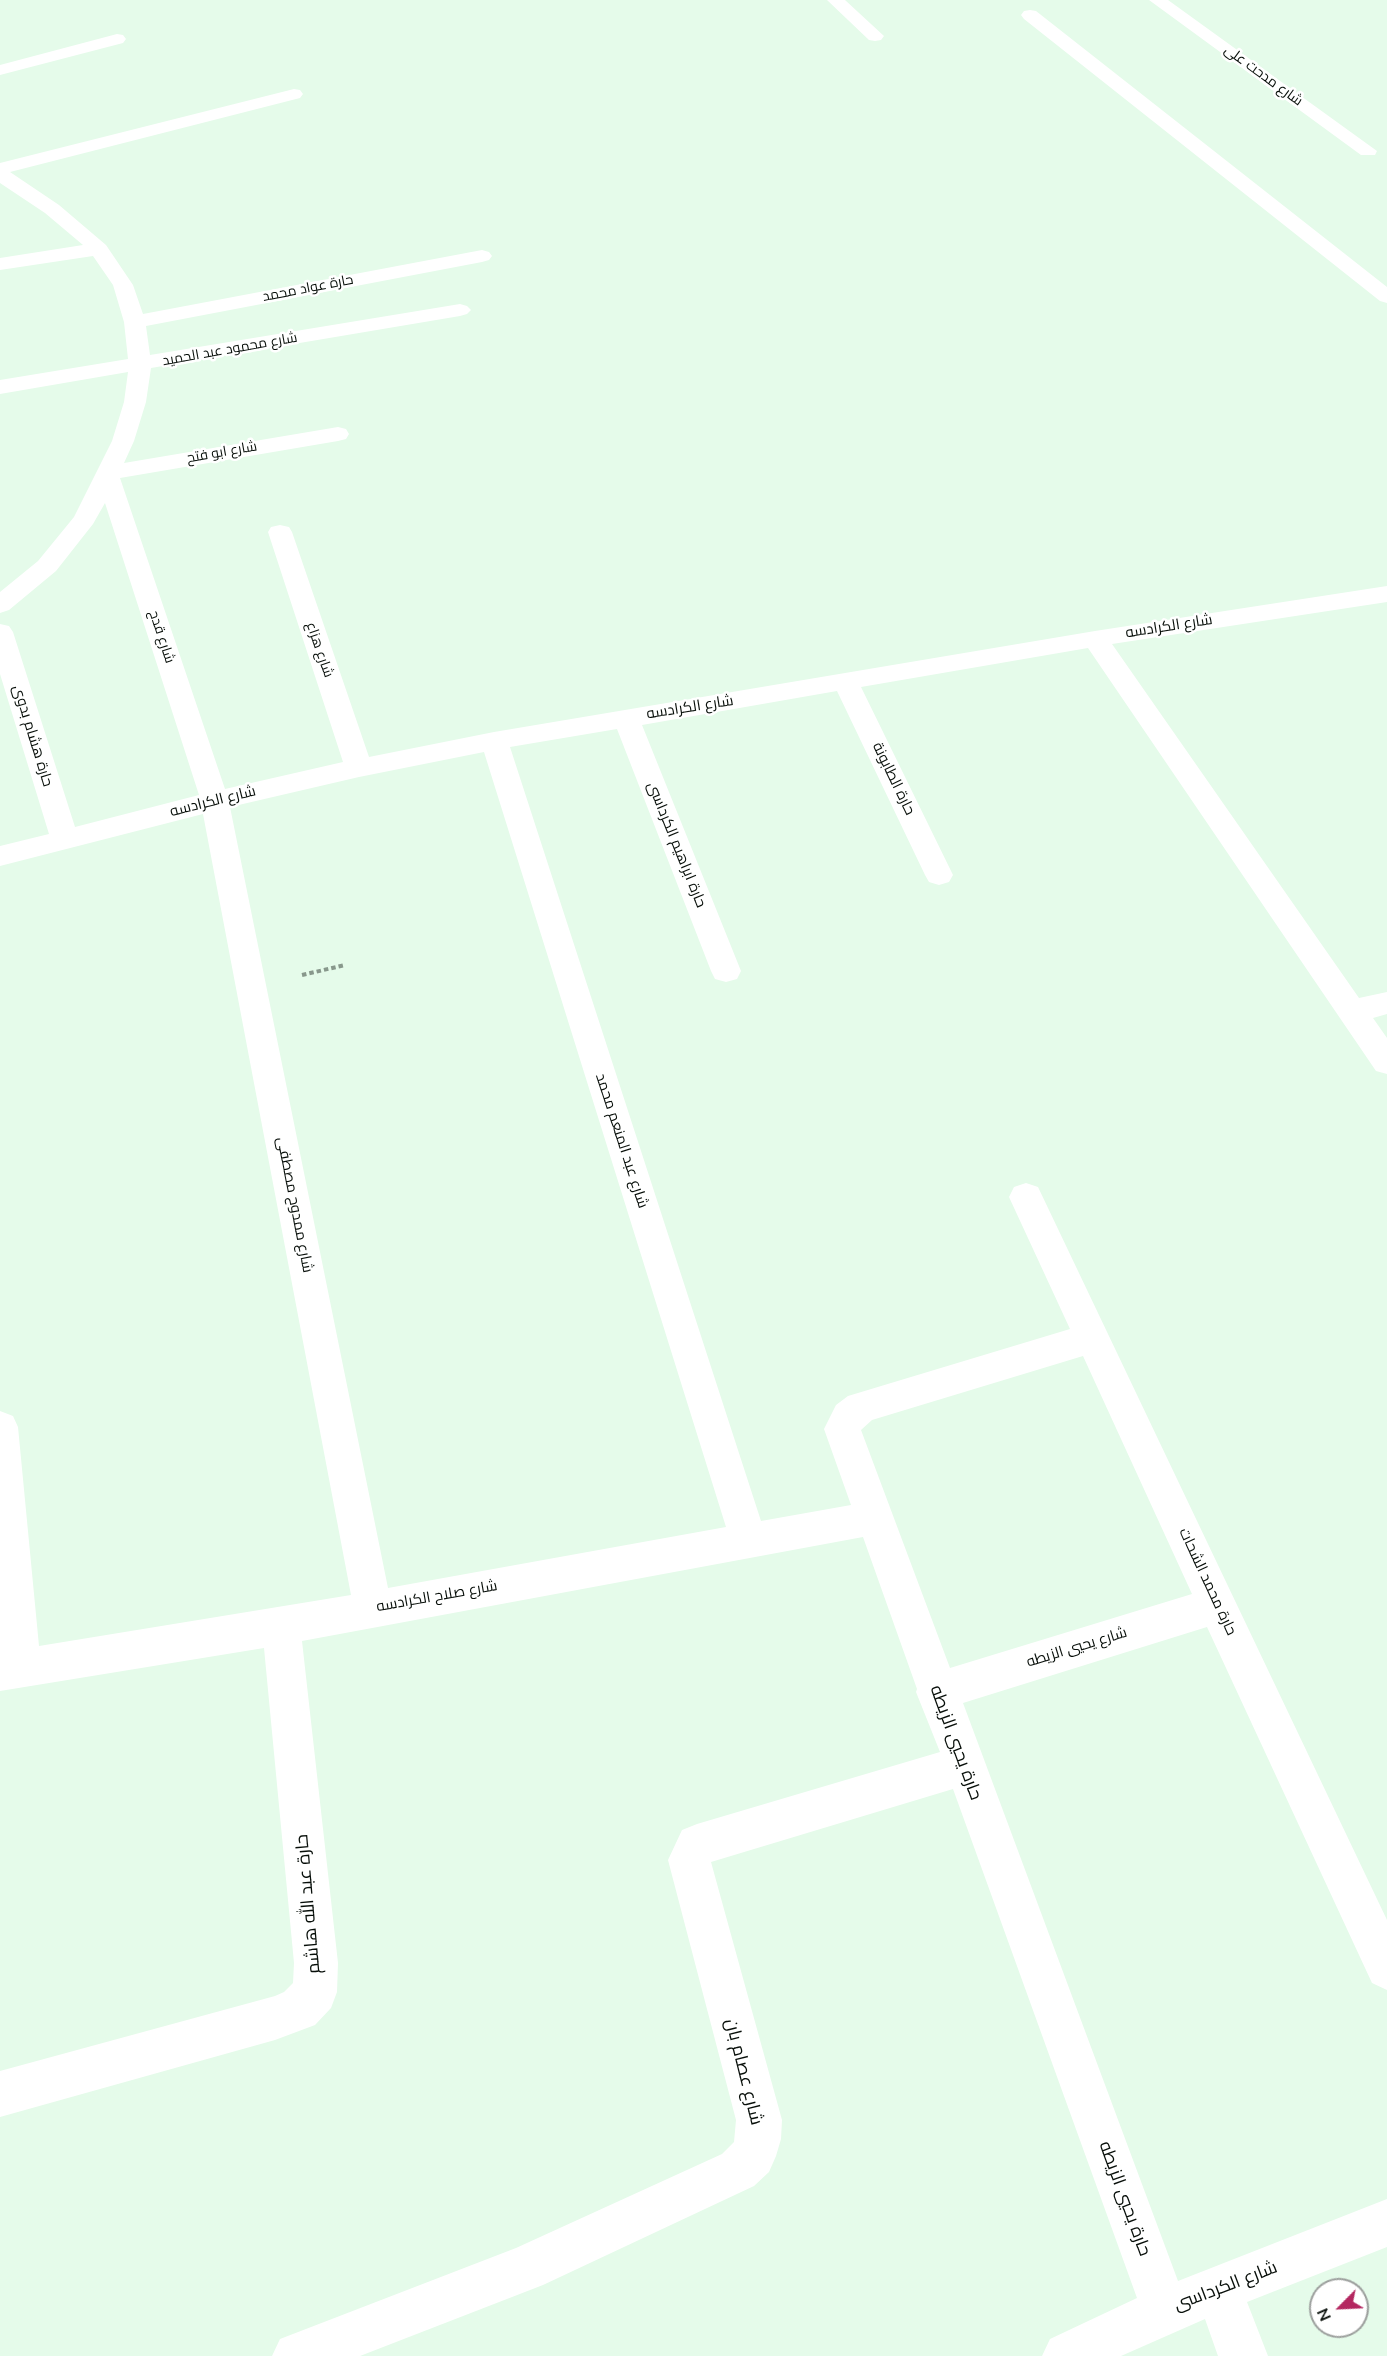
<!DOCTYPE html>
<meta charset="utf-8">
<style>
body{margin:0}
#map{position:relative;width:1387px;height:2356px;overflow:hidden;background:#e5fbea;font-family:"Nunito Sans",sans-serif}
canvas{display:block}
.north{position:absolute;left:1309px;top:2278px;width:60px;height:60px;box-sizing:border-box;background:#fff;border:2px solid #9c9f9d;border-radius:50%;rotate:246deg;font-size:16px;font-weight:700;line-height:24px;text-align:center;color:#070e09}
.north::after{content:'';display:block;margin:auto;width:21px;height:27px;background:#b42760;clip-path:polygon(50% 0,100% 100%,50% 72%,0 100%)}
</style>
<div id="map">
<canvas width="1387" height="2356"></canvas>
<div class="north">N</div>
</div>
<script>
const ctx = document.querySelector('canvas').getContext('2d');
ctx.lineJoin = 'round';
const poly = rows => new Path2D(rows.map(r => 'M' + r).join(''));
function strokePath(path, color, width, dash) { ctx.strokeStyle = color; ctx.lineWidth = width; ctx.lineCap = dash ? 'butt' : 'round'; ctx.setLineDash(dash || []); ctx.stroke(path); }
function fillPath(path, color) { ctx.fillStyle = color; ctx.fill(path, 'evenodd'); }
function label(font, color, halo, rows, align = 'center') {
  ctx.font = font + ' "Nunito Sans",Cairo,sans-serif'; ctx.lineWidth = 5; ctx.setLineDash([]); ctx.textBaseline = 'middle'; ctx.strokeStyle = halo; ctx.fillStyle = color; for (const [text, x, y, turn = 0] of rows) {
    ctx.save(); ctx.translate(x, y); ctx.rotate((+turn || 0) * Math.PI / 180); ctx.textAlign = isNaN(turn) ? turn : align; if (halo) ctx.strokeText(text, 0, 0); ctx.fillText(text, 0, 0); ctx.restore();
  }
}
strokePath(poly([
 [302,975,345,965]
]), '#88988c', 4, [4.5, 3]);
fillPath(poly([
 [827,0,845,0,884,36,881,40,875,41,869,40,827,0],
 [1149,0,1168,0,1377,151,1375,155,1361,155,1149,0],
 [1030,10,1036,11,1387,287,1387,303,1380,301,1024,19,1021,15,1024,11,1030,10],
 [117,34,123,35,126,39,123,43,0,75,0,65,117,34],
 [294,89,300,90,303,94,300,98,10,172,59,205,106,245,133,285,143,314,482,250,489,252,492,256,489,260,482,262,146,326,150,355,460,304,467,306,471,310,467,314,460,316,151,368,146,402,134,441,124,463,338,427,346,429,349,434,346,439,338,441,120,478,225,789,343,762,268,532,271,527,280,525,289,527,292,532,369,757,494,732,1095,631,1387,586,1387,602,1112,644,1359,998,1387,992,1387,1014,1373,1018,1387,1038,1387,1074,1376,1071,1088,648,861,687,953,875,949,882,939,885,929,882,925,875,837,691,642,725,741,971,737,979,726,982,715,979,711,971,617,729,510,747,761,1521,851,1505,824,1429,836,1405,848,1396,1070,1329,1009,1197,1014,1187,1026,1183,1038,1187,1387,1920,1387,1990,1372,1983,1207,1627,963,1703,1178,2281,1387,2199,1387,2247,1247,2302,1268,2356,1218,2356,1205,2319,1121,2356,1042,2356,1050,2339,1137,2298,953,1789,711,1862,782,2120,781,2139,776,2156,769,2172,754,2186,543,2285,360,2356,272,2356,280,2339,516,2248,722,2154,734,2142,736,2120,668,1860,682,1830,697,1824,940,1752,916,1692,917,1689,863,1537,302,1641,338,1963,337,1992,331,2008,315,2025,275,2040,0,2117,0,2071,275,1996,284,1992,293,1983,294,1963,264,1648,0,1691,0,1411,13,1416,18,1427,39,1646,351,1595,203,814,0,866,0,846,49,834,0,674,0,624,9,626,13,632,75,827,199,795,105,503,93,524,56,571,9,610,0,613,0,592,38,561,74,517,112,441,124,402,128,372,0,394,0,380,128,359,124,322,113,285,93,256,0,270,0,258,83,245,45,213,0,183,0,163,294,89],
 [484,752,726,1527,388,1588,230,807,359,777,484,752],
 [1083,1356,1192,1594,950,1668,861,1430,872,1420,1083,1356]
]), '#fff');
label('14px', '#070e09', '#fff', [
 ["شارع مدحت على",1263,76,36],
 ["حارة عواد محمد",308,289,-11],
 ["شارع محمود عبد الحميد",230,350,-10],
 ["شارع ابو فتح",222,453,-10],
 ["شارع قدح",161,637,72],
 ["شارع هزاع",319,650,71]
]);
label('15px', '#070e09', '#fff', [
 ["شارع الكرادسه",1169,627,-9],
 ["شارع الكرادسه",690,708,-9],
 ["حارة هشام بدوى",32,736,73],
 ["حارة الطابونة",893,779,64],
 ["شارع الكرادسه",213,802,-14],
 ["حارة ابراهيم الكرداسى",676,845,68],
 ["شارع عبد المنعم محمد",621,1141,72],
 ["شارع ممدوح مصطفى",294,1205,79],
 ["حارة محمد الشحات",1207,1582,65],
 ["شارع صلاح الكرادسه",437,1597,-10],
 ["شارع يحيي الزيطه",1077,1648,-17]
]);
label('18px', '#070e09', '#fff', [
 ["حارة يحيي الزيطه",955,1743,70],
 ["حارة عبد الله هاشم",309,1904,-95],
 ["شارع عصام بان",743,2072,76],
 ["حارة يحيي الزيطه",1124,2199,70],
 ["شارع الكرداسى",1226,2287,-21]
]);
</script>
